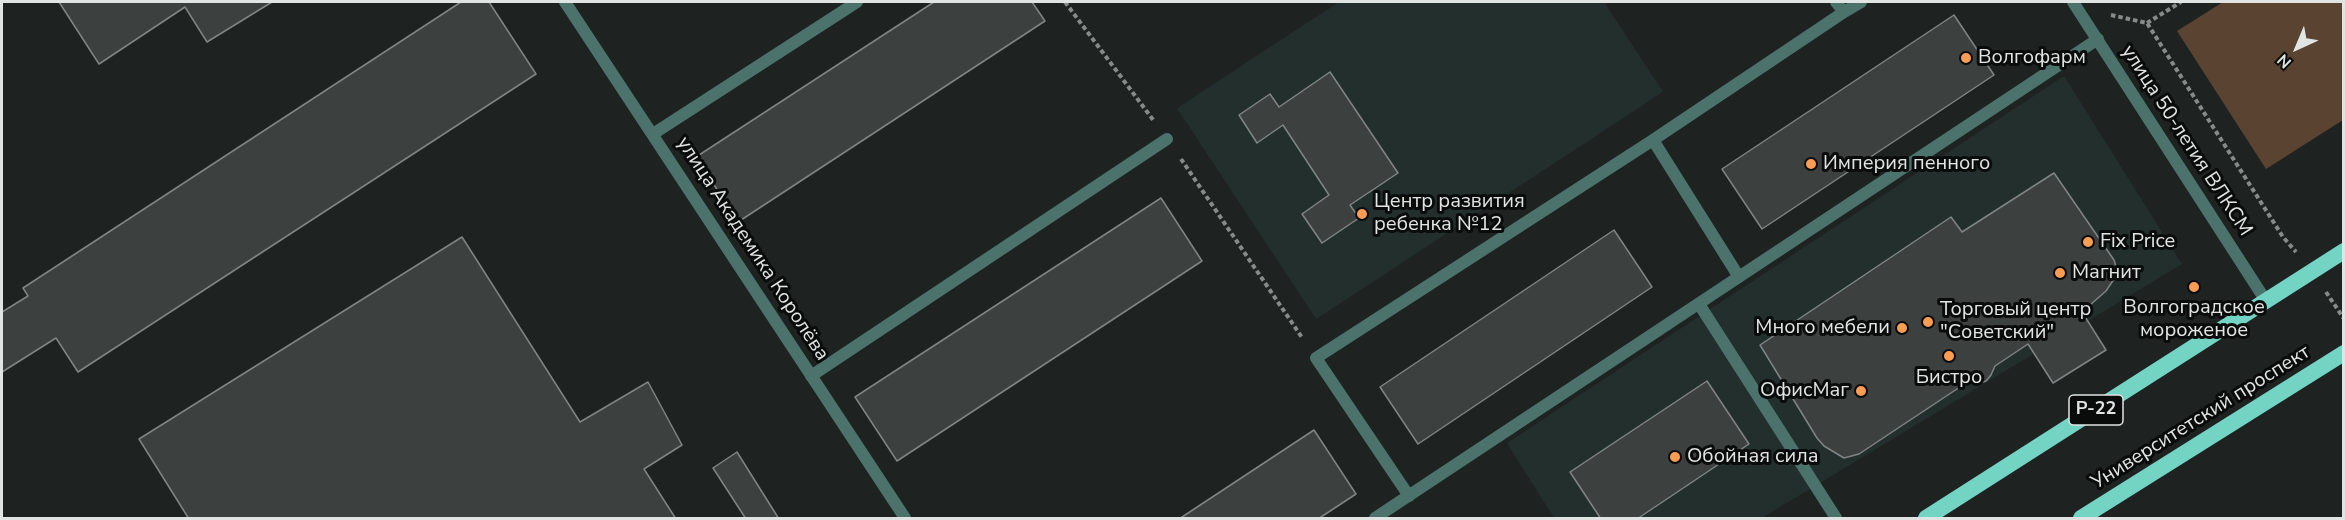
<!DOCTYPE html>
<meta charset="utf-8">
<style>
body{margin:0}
#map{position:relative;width:2345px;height:520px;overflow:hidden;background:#1e2322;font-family:"Nunito Sans",sans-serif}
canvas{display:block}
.frame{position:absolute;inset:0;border:3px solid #e0e4e3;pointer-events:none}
.north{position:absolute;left:2267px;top:18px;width:60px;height:60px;-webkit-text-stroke:4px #0a0c0c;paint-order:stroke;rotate:224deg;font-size:16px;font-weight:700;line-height:24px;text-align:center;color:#e0e4e3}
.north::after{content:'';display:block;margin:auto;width:21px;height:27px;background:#e0e4e3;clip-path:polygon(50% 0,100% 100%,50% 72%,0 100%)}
</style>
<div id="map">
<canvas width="2345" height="520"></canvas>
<div class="frame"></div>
<div class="north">N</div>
</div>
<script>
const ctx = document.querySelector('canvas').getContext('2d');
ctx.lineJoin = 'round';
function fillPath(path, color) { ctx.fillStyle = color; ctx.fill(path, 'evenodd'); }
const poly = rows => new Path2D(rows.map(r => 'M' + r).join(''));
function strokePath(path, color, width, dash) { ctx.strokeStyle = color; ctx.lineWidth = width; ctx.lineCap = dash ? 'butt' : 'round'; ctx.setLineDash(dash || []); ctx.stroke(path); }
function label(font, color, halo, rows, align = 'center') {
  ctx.font = font + ' "Nunito Sans",sans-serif'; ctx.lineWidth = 6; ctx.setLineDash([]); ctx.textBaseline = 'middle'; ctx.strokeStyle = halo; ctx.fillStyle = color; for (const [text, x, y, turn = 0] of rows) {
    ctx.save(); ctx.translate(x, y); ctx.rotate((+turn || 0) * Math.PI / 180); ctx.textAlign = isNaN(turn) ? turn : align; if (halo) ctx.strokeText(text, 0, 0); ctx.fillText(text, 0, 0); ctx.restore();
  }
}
fillPath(poly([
 [1339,2,1604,2,1663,92,1316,319,1177,108],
 [2064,76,2182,264,1762,518,1554,518,1507,443]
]), '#232f2c');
fillPath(poly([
 [2223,2,2343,2,2343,120,2266,169,2177,31]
]), '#5b4332');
const building = poly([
 [59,2,272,2,207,42,185,7,99,64,59,2],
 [461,2,489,2,536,74,78,372,56,338,2,372,2,312,28,296,23,288,461,2],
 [934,2,1032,2,1045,21,738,222,696,157,934,2],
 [1954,15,1994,75,1762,229,1722,169,1954,15],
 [1330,72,1398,173,1350,205,1359,218,1322,243,1302,214,1329,195,1283,125,1257,143,1239,115,1270,94,1279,107,1330,72],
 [2054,173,2114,260,2117,270,2114,279,2106,291,2082,312,2106,350,2053,383,2028,344,1995,366,1991,375,1986,381,1977,384,1969,381,1859,454,1844,458,1824,446,1817,438,1760,345,1951,217,1962,232,2054,173],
 [1161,198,1202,261,897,461,855,397,1161,198],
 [1614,230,1652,287,1418,444,1380,387,1614,230],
 [462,237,580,422,648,382,682,445,644,469,676,519,189,519,139,439,462,237],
 [1707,381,1749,444,1637,519,1601,519,1570,472,1707,381],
 [1314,430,1356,494,1318,519,1179,519,1314,430],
 [737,452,779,519,746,519,713,468,737,452]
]);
fillPath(building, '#3c4140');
strokePath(building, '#7f8584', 1.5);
strokePath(poly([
 [1065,2,1154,121],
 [2111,15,2147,23,2283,237,2296,252],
 [2147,23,2181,2],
 [1181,159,1303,339],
 [2326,292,2344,319]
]), '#868a89', 4, [4.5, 3]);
strokePath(poly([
 [1844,12,1861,2],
 [653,134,857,2],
 [1653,140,1844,12,1836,2],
 [1699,304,1836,518],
 [811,376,1167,139],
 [1409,496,1316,358,1653,140,1739,277]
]), '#4b726b', 12);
strokePath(poly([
 [565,2,905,518],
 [2073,2,2266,301],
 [1375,518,2098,39]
]), '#4b726b', 12);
strokePath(poly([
 [1926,518,2344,251],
 [2081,518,2344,353]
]), '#74d4c4', 16);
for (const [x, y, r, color] of [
 [1966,58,6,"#fd9d54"],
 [1811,164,6,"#fd9d54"],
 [1362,214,6,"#fd9d54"],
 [2088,242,6,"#fd9d54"],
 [2060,273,6,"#fd9d54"],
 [2194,287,6,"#fd9d54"],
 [1928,322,6,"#fd9d54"],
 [1902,328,6,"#fd9d54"],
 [1949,356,6,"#fd9d54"],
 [1861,391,6,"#fd9d54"],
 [1675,457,6,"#fd9d54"]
]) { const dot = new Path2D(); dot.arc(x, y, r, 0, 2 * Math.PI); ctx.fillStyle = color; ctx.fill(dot); strokePath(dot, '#0a0c0c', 2); }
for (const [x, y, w] of [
 [2096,410,54]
]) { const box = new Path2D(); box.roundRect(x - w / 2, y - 15, w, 30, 4.5); ctx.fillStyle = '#0a0c0c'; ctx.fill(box); strokePath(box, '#e0e4e3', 1.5); }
label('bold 18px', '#e0e4e3', null, [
 ["Р-22",2096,410]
]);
label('20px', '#e0e4e3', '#0a0c0c', [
 ["Волгофарм",1978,58],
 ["Империя пенного",1823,164],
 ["Центр развития",1374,202],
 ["ребенка №12",1374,225],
 ["Fix Price",2100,242],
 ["Магнит",2072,273],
 ["Волгоградское",2194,308,"center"],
 ["мороженое",2194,331,"center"],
 ["Торговый центр",1940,310],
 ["\"Советский\"",1940,333],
 ["Много мебели",1890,328,"right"],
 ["Бистро",1949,378,"center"],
 ["ОфисМаг",1849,391,"right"],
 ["Обойная сила",1687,457]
], 'left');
label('20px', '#e0e4e3', '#0a0c0c', [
 ["улица 50-летия ВЛКСМ",2186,141,57],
 ["улица Академика Королёва",752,249,57],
 ["Университетский проспект",2201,418,-32]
]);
</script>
